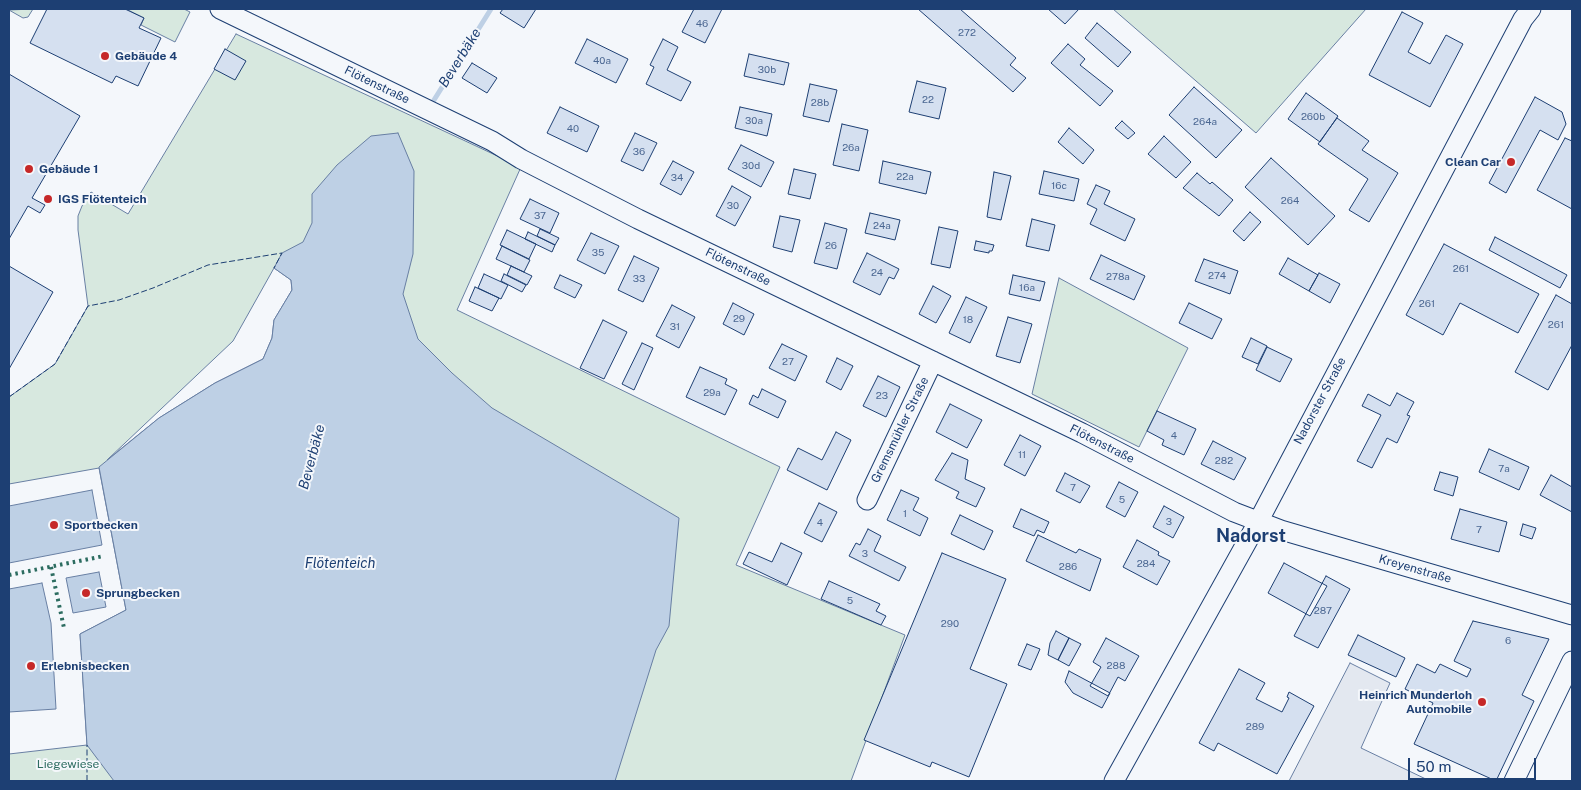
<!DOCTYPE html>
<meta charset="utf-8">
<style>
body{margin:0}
#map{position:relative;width:1581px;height:790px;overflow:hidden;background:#f4f7fb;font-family:"Public Sans",sans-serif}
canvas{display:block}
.frame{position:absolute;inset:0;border:10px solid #1d3f73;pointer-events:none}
.scale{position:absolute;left:1408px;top:758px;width:128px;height:22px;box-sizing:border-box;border:2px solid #1d3f73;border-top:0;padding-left:6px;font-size:15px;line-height:18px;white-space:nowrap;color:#1d3f73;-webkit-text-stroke:4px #f4f7fb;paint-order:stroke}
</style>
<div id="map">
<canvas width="1581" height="790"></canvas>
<div class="frame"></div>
<div class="scale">50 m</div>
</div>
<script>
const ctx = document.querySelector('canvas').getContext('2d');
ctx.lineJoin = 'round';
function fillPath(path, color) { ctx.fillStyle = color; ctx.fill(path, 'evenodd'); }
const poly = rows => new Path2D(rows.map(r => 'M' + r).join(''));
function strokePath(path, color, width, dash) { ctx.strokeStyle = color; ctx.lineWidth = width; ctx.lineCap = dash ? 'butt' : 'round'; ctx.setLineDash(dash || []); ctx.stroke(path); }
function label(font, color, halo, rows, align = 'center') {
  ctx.font = font + ' "Public Sans",sans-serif'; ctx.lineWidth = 4; ctx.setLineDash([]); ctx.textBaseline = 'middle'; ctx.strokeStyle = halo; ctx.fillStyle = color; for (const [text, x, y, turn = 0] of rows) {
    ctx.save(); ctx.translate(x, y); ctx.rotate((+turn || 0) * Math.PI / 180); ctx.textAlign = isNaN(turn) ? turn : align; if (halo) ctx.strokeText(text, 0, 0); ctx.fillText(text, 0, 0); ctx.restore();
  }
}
const green = poly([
 [33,9,28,17,23,18,9,10,33,9],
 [126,9,184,9,190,12,175,42,141,25,144,18,126,9],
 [1113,9,1366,9,1256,133,1113,9],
 [236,34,521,167,457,310,780,467,736,565,905,635,851,781,9,781,9,754,87,745,80,634,126,610,99,468,9,484,9,397,55,364,88,306,78,230,78,216,82,206,91,192,128,214,236,34],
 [274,268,291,280,292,290,274,320,272,338,263,359,215,383,159,418,107,460,233,341,274,268],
 [1059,278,1188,348,1139,447,1032,394,1059,278]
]);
fillPath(green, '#d7e8df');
strokePath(green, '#687fa3', 1);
const parking = poly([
 [1350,663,1390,683,1361,748,1430,781,1289,781,1350,663]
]);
fillPath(parking, '#e3e8f0');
strokePath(parking, '#687fa3', 1);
const water = poly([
 [398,133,414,171,413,254,403,294,418,339,452,373,492,408,679,518,669,626,656,650,615,781,114,781,87,745,80,634,126,610,99,467,159,418,215,383,263,359,272,338,274,320,292,290,291,280,274,268,282,253,303,242,312,223,312,194,337,165,371,136,398,133],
 [92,490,102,545,9,563,9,506,92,490],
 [99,572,106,607,73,613,66,578,99,572],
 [42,583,51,623,56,709,9,712,9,589,42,583]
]);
fillPath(water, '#bed0e5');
strokePath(water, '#687fa3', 1);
strokePath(poly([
 [429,108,491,9]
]), '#bed0e5', 5);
const building = poly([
 [47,9,125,9,144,18,139,28,161,38,138,86,116,76,112,83,30,43,47,9],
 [503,9,536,9,524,28,500,13,503,9],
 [694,9,722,9,705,43,682,32,694,9],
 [918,9,960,9,1016,58,1010,65,1026,78,1013,92,918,9],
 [1048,9,1079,9,1065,24,1048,9],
 [1402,12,1423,23,1408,52,1430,64,1446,35,1463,44,1430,107,1369,75,1402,12],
 [1097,23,1131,52,1118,67,1085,38,1097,23],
 [587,39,628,59,616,83,575,63,587,39],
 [663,39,678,47,667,70,691,82,681,101,646,84,654,67,650,65,663,39],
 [1068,44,1085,59,1080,65,1113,91,1100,106,1051,63,1068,44],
 [225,49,246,61,235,80,214,69,225,49],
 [749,54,789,63,784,85,744,76,749,54],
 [472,63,497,78,487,93,462,78,472,63],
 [9,74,80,116,32,198,45,205,40,213,28,206,9,239,9,74],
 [917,81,946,88,939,119,909,112,917,81],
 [810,84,837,90,829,122,803,116,810,84],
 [1194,87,1242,130,1216,158,1169,115,1194,87],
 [1306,93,1338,116,1320,142,1288,119,1306,93],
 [1535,97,1562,112,1566,124,1558,140,1540,130,1506,193,1489,183,1535,97],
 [560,107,599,126,587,152,547,133,560,107],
 [740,107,772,114,767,136,735,128,740,107],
 [1337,118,1369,141,1362,150,1398,173,1369,222,1349,210,1368,179,1318,144,1337,118],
 [1122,121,1135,133,1128,139,1115,128,1122,121],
 [842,124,868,130,859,171,833,165,842,124],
 [1069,128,1094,150,1083,164,1058,142,1069,128],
 [635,133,657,143,643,171,621,161,635,133],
 [1164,136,1191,162,1176,178,1148,154,1164,136],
 [1565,138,1572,141,1572,209,1537,190,1565,138],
 [741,145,774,162,761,187,728,169,741,145],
 [1271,158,1335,216,1308,245,1245,187,1271,158],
 [673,161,694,172,681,195,660,184,673,161],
 [883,161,931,172,926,194,879,183,883,161],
 [794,169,816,174,810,199,788,194,794,169],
 [1044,171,1079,179,1074,201,1039,194,1044,171],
 [994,172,1011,176,1001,220,987,217,994,172],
 [1197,173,1210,184,1212,182,1233,200,1219,216,1183,188,1197,173],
 [1096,185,1110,191,1104,204,1135,219,1125,241,1090,224,1097,209,1087,204,1096,185],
 [732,186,751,197,735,226,716,216,732,186],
 [530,199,559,213,550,233,520,219,530,199],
 [1250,212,1261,222,1244,241,1233,231,1250,212],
 [870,213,900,220,895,240,865,233,870,213],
 [780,216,800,220,792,252,773,247,780,216],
 [1032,219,1055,225,1049,251,1026,246,1032,219],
 [825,223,847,229,837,269,814,263,825,223],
 [939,227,958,231,950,268,931,264,939,227],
 [540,229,559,238,555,245,537,236,540,229],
 [507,230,536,244,529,259,500,245,507,230],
 [528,232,555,245,552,252,525,239,528,232],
 [591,233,619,246,605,274,577,260,591,233],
 [1495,237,1567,275,1560,288,1489,250,1495,237],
 [976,241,994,245,992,251,989,251,989,253,974,250,976,241],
 [1444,244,1539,294,1518,333,1460,303,1443,335,1406,315,1444,244],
 [502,246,530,260,524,272,496,259,502,246],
 [867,253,899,269,894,279,889,277,880,295,853,282,867,253],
 [1101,255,1145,276,1134,300,1090,279,1101,255],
 [634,256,659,268,643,302,618,290,634,256],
 [1288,258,1318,275,1309,291,1279,274,1288,258],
 [1204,259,1238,271,1230,294,1195,281,1204,259],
 [9,266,53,292,9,369,9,266],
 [511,266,532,276,527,285,507,275,511,266],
 [1319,273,1340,284,1330,303,1309,291,1319,273],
 [484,274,508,285,501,299,478,288,484,274],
 [504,274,526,285,522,292,501,281,504,274],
 [560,275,582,285,575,298,554,288,560,275],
 [1013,275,1045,282,1040,301,1009,294,1013,275],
 [933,286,951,296,936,323,919,314,933,286],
 [475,287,499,298,492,311,469,301,475,287],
 [1556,295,1572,304,1572,345,1548,390,1515,372,1556,295],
 [966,297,987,307,970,343,949,333,966,297],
 [733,303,754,314,744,335,723,324,733,303],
 [1189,303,1222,319,1212,339,1179,323,1189,303],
 [672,305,695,317,679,348,656,336,672,305],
 [1008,317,1032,324,1020,363,996,356,1008,317],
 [603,320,627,332,604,379,580,368,603,320],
 [1251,338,1267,346,1258,364,1242,357,1251,338],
 [642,343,653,348,634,390,622,384,642,343],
 [782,344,807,356,795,381,769,368,782,344],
 [1267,347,1292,359,1280,382,1256,370,1267,347],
 [837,358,853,366,841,390,826,382,837,358],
 [700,367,727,379,725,384,737,390,725,415,686,397,700,367],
 [878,376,900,387,886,417,863,406,878,376],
 [762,389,786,401,778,418,749,404,753,395,758,398,762,389],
 [1397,393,1414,402,1407,415,1410,416,1397,443,1387,438,1372,468,1357,461,1381,415,1362,406,1368,394,1390,406,1397,393],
 [950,404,982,420,967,448,936,432,950,404],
 [1157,411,1196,429,1184,455,1162,445,1164,440,1147,431,1157,411],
 [836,432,851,440,827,490,787,470,798,448,822,460,836,432],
 [1020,435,1041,446,1025,476,1004,465,1020,435],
 [1213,441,1246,458,1234,480,1201,464,1213,441],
 [1489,449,1529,467,1519,490,1479,472,1489,449],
 [952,453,968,460,965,479,985,488,976,507,956,498,959,492,935,480,952,453],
 [1440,472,1458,477,1453,496,1434,490,1440,472],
 [1065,473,1090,486,1080,503,1056,491,1065,473],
 [1551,475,1572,487,1572,512,1540,495,1551,475],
 [1119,482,1138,492,1125,517,1106,507,1119,482],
 [901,490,919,498,913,510,928,518,920,536,887,520,901,490],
 [819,503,837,512,822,542,804,533,819,503],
 [1164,506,1184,517,1173,538,1153,527,1164,506],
 [1021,509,1049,522,1044,533,1037,530,1034,536,1013,527,1021,509],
 [1460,509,1507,522,1499,552,1451,539,1460,509],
 [960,515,993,531,984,550,951,534,960,515],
 [1523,524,1536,528,1532,539,1520,535,1523,524],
 [868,529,881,536,874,551,906,567,899,581,849,556,856,543,860,545,868,529],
 [1038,535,1076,553,1079,549,1101,559,1090,591,1026,561,1038,535],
 [1137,540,1159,552,1158,555,1170,561,1157,585,1123,567,1137,540],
 [781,543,802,553,787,585,743,564,749,552,772,562,781,543],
 [942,553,1006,579,970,669,1007,684,969,777,932,762,930,767,864,740,942,553],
 [1284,563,1327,586,1310,616,1268,593,1284,563],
 [1326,576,1350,589,1318,648,1294,636,1326,576],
 [829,581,880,604,876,611,886,616,881,625,821,599,829,581],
 [1473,621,1549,639,1522,695,1534,701,1496,781,1414,744,1433,703,1405,689,1417,664,1435,673,1440,664,1467,677,1471,669,1454,661,1473,621],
 [1056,631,1069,638,1058,660,1048,655,1050,643,1056,631],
 [1358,635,1405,658,1396,677,1348,655,1358,635],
 [1069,638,1081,644,1069,666,1058,660,1069,638],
 [1106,638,1139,656,1125,681,1118,677,1108,696,1090,686,1101,667,1093,662,1106,638],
 [1027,644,1040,649,1031,670,1018,665,1027,644],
 [1239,669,1265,683,1256,699,1282,712,1289,698,1287,697,1289,692,1314,706,1277,774,1218,743,1214,751,1199,743,1239,669],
 [1069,671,1110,693,1102,708,1073,693,1065,682,1069,671]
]);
fillPath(building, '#d5e0f0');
strokePath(building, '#1d3f73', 1);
const minor = poly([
 [220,9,492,141,521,159,638,219,1082,433,1234,512,1281,530,1572,615],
 [867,500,933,361],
 [1114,781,1258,522,1523,19,1531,9],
 [1514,781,1572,661]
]);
strokePath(minor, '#1d3f73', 21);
strokePath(minor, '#f4f7fb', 19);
strokePath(poly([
 [51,567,64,628],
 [9,575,104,556]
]), '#2c6c60', 4, [2.5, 4]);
strokePath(poly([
 [9,397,55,364,88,306,119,300,153,288,208,265,282,253,274,268],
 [87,781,87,745]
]), '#1d3f73', 1, [6, 2.5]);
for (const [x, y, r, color] of [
 [105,56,5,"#c62828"],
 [1511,162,5,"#c62828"],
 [29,169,5,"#c62828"],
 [48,199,5,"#c62828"],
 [54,525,5,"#c62828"],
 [86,593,5,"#c62828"],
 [31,666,5,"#c62828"],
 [1482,702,5,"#c62828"]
]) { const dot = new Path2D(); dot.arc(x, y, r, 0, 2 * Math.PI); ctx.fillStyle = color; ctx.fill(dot); strokePath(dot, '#f4f7fb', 2); }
label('10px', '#4b6792', null, [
 ["46",702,24],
 ["272",967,33],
 ["40a",602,61],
 ["30b",767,70],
 ["22",928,100],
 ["28b",820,103],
 ["260b",1313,117],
 ["30a",754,121],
 ["264a",1205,122],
 ["40",573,129],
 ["26a",851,148],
 ["36",639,152],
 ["30d",751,166],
 ["22a",905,177],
 ["34",677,178],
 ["16c",1059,186],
 ["264",1290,201],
 ["30",733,206],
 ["37",540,216],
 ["24a",882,226],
 ["26",831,246],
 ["35",598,253],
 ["261",1461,269],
 ["24",877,273],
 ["274",1217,276],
 ["278a",1118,277],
 ["33",639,279],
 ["16a",1027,288],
 ["261",1427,304],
 ["29",739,319],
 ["18",968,320],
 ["261",1556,325],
 ["31",675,327],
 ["27",788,362],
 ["29a",712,393],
 ["23",882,396],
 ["4",1174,436],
 ["11",1022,455],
 ["282",1224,461],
 ["7a",1504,469],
 ["7",1073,488],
 ["5",1122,500],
 ["1",905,514],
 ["3",1169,522],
 ["4",820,523],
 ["7",1479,530],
 ["3",865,554],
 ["284",1146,564],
 ["286",1068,567],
 ["5",850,601],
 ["287",1323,611],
 ["290",950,624],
 ["6",1508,641],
 ["288",1116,666],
 ["289",1255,727]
]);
label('bold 12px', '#1d3f73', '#f4f7fb', [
 ["Gebäude 4",115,56],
 ["Clean Car",1501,162,"right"],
 ["Gebäude 1",39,169],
 ["IGS Flötenteich",58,199],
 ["Sportbecken",64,525],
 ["Sprungbecken",96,593],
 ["Erlebnisbecken",41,666],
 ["Heinrich Munderloh",1472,695,"right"],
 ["Automobile",1472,709,"right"]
], 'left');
label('12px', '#1d3f73', '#f4f7fb', [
 ["Flötenstraße",377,85,26],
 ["Flötenstraße",738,267,26],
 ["Nadorster Straße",1320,401,-62],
 ["Gremsmühler Straße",900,430,-64],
 ["Flötenstraße",1102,444,27],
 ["Kreyenstraße",1415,569,16]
]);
label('12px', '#2c6c60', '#f4f7fb', [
 ["Liegewiese",68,764]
]);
label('italic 14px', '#1d3f73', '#f4f7fb', [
 ["Beverbäke",460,58,-58],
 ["Beverbäke",312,457,-75],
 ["Flötenteich",340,564]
]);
label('bold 18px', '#1d3f73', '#f4f7fb', [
 ["Nadorst",1251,536]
]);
</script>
